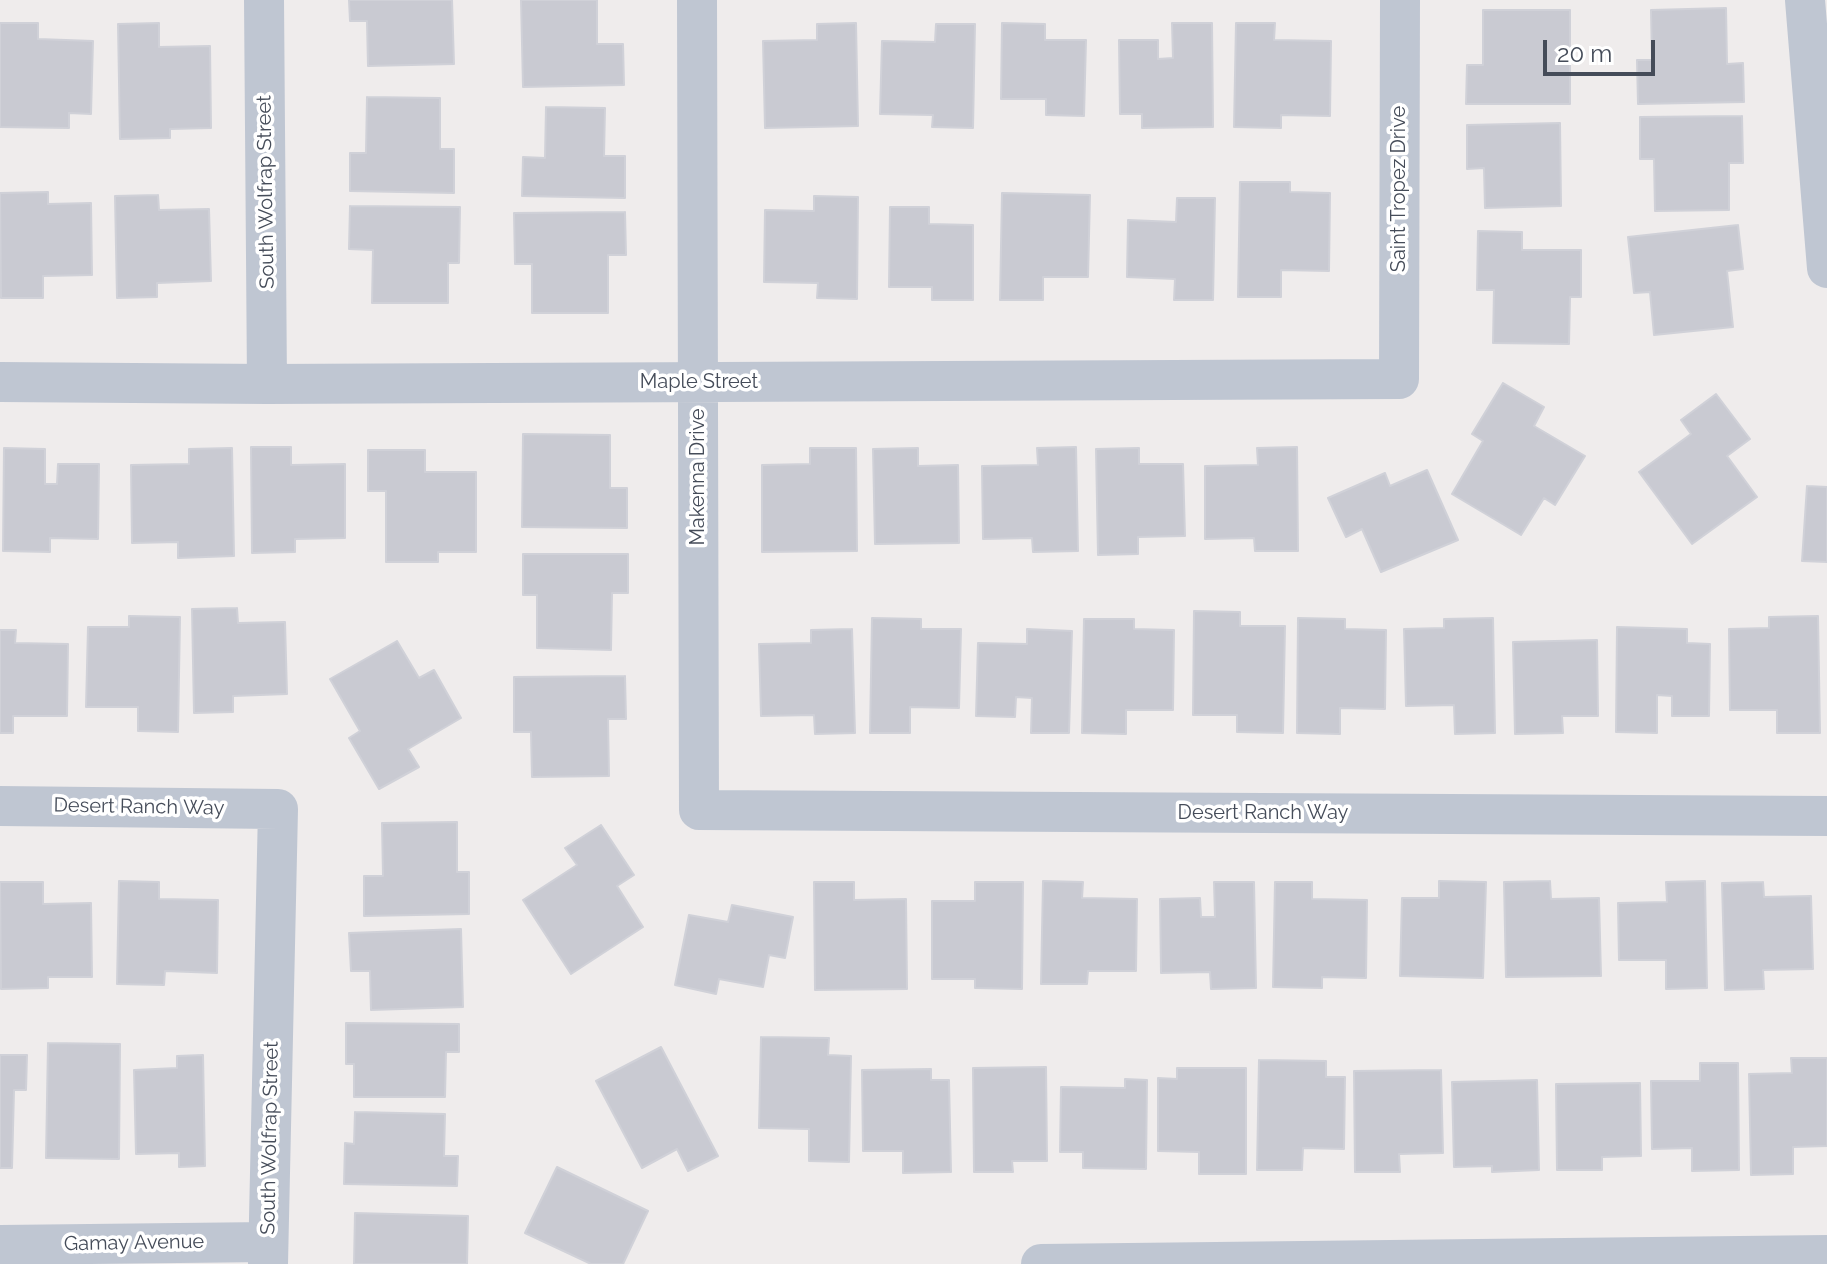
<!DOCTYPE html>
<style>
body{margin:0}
#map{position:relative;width:1827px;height:1264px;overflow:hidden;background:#efecec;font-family:Raleway,sans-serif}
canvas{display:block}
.scale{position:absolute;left:1543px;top:40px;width:112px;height:36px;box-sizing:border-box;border:4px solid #454c59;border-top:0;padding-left:10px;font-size:24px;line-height:28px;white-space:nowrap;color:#454c59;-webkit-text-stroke:6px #fff;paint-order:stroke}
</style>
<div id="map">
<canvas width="1827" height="1264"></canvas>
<div class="scale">20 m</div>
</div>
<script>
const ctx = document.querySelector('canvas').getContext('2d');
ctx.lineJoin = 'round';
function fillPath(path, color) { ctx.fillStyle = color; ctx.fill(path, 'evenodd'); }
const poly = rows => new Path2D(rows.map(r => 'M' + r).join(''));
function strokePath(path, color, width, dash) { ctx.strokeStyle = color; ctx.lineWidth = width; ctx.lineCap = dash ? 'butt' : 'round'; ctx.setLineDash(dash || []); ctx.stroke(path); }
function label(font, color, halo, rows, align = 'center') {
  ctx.font = font + ' Raleway,sans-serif'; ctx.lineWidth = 7; ctx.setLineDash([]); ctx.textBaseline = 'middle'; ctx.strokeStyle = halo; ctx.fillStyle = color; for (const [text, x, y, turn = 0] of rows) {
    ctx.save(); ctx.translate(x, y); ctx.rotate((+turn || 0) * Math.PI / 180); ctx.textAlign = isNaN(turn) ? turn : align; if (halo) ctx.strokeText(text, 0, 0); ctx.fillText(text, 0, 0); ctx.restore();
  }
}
const building = poly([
 [349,0,452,0,454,64,368,66,367,21,350,21,349,0],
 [521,0,597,0,597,44,623,44,624,85,523,87,521,0],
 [1726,8,1727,64,1743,63,1744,102,1638,104,1637,60,1652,60,1651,10,1726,8],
 [1483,10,1570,10,1570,104,1466,104,1467,65,1483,65,1483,10],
 [0,23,38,23,38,39,93,41,91,114,69,113,69,128,0,127,0,23],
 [159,23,159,47,210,46,211,128,170,129,170,138,120,139,118,24,159,23],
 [856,23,858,126,765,128,763,41,817,40,817,24,856,23],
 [1002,23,1045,24,1045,40,1086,40,1084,116,1046,115,1046,99,1001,99,1002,23],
 [1172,23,1212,23,1213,127,1142,128,1142,114,1120,114,1119,40,1158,40,1158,59,1173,58,1172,23],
 [1236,23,1275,23,1274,40,1331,41,1330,116,1281,115,1281,128,1234,127,1236,23],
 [936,24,975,24,973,128,932,127,933,115,880,114,882,41,935,42,936,24],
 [367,97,440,98,440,149,454,149,454,193,350,191,350,153,366,153,367,97],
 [546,107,605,108,604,156,625,156,625,198,522,196,523,157,545,158,546,107],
 [1742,116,1743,163,1729,163,1729,210,1655,211,1654,159,1640,159,1640,117,1742,116],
 [1560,123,1561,206,1485,208,1484,168,1467,169,1467,125,1560,123],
 [1240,182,1290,182,1290,192,1330,193,1329,271,1281,270,1281,297,1238,297,1240,182],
 [48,192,48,204,91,203,92,275,43,276,43,298,1,298,0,193,48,192],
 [1002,193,1090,195,1088,277,1043,277,1043,300,1000,300,1002,193],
 [158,195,159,210,209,209,211,281,157,283,157,297,117,298,115,196,158,195],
 [814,196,858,197,857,299,817,298,818,283,764,282,765,210,814,211,814,196],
 [1177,198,1215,198,1213,300,1174,300,1175,279,1127,277,1128,220,1176,222,1177,198],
 [350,206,460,207,459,263,448,263,448,303,372,303,373,250,349,249,350,206],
 [890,207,929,207,929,224,973,225,973,300,932,300,932,287,889,287,890,207],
 [625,212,626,255,608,255,608,313,532,313,532,264,515,264,514,213,625,212],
 [1738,225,1743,269,1727,271,1733,327,1654,335,1650,292,1634,293,1628,237,1738,225],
 [1478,231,1522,232,1522,250,1581,250,1581,297,1570,297,1569,344,1493,343,1494,290,1477,290,1478,231],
 [1503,383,1544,407,1534,426,1585,456,1555,505,1544,498,1521,535,1452,494,1483,441,1472,434,1503,383],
 [1716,394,1750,439,1727,456,1757,497,1692,544,1639,472,1691,434,1681,420,1716,394],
 [523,434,610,435,610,488,627,488,627,528,522,527,523,434],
 [251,447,291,447,291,465,345,464,345,538,295,539,295,552,252,553,251,447],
 [1076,447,1078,551,1033,552,1032,538,983,539,982,466,1038,465,1037,448,1076,447],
 [1297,447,1298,551,1255,551,1254,538,1205,539,1205,466,1258,465,1257,448,1297,447],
 [4,448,45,449,45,484,57,484,58,464,99,464,98,539,50,538,50,552,3,551,4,448],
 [232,448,234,556,178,558,178,542,132,543,131,465,189,464,189,449,232,448],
 [810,448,856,448,857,551,762,552,762,465,810,464,810,448],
 [918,448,918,466,958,465,959,543,875,544,873,449,918,448],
 [1139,448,1139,464,1183,464,1185,536,1138,537,1138,554,1098,555,1096,449,1139,448],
 [368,450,425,450,425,472,476,472,476,552,438,552,438,562,386,562,386,491,368,491,368,450],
 [1427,470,1458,540,1381,572,1362,529,1346,537,1328,498,1385,473,1390,486,1427,470],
 [1807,486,1827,487,1827,562,1802,561,1807,486],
 [523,554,628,554,628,593,612,593,611,650,537,648,537,595,523,595,523,554],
 [237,608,238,623,285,622,287,694,233,696,233,712,194,713,192,609,237,608],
 [1194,611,1240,612,1240,626,1285,626,1283,733,1237,732,1237,715,1193,715,1194,611],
 [129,616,180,617,178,732,138,731,138,707,86,707,88,627,129,627,129,616],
 [1818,616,1820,733,1777,733,1777,710,1730,710,1729,629,1769,628,1769,617,1818,616],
 [872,618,921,619,921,629,961,629,959,708,910,707,910,733,870,733,872,618],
 [1298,618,1345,619,1345,629,1386,630,1385,709,1340,708,1340,734,1297,733,1298,618],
 [1493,618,1495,733,1455,734,1454,705,1406,706,1404,629,1444,628,1444,619,1493,618],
 [1084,619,1134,619,1134,629,1174,630,1173,710,1126,710,1126,734,1082,733,1084,619],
 [1617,627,1687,629,1687,643,1710,644,1709,716,1672,716,1672,696,1657,695,1657,733,1616,732,1617,627],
 [852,629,855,733,815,734,814,715,761,716,759,644,811,643,811,630,852,629],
 [1027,629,1072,631,1069,733,1031,733,1032,698,1016,697,1015,717,976,716,978,643,1027,644,1027,629],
 [0,630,16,630,15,643,68,644,67,716,13,716,13,733,0,733,0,630],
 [1597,640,1598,716,1562,716,1563,733,1515,734,1513,642,1597,640],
 [397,641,419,678,434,670,461,718,408,749,419,767,379,789,349,738,360,731,330,679,397,641],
 [625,676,626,719,608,719,609,776,532,777,531,732,514,732,514,677,625,676],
 [457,822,457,872,469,872,469,914,364,916,364,876,383,876,382,823,457,822],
 [601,825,634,875,617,886,643,927,571,974,523,900,577,865,565,848,601,825],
 [119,881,159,882,159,899,218,900,217,973,165,971,164,985,117,984,119,881],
 [1043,881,1083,882,1082,898,1137,899,1136,971,1088,971,1087,984,1041,984,1043,881],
 [1439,881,1486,882,1483,978,1400,976,1402,898,1439,898,1439,881],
 [1550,881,1551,899,1599,898,1601,976,1506,977,1504,882,1550,881],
 [1705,881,1707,988,1666,989,1666,960,1619,960,1618,903,1667,902,1666,882,1705,881],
 [0,882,43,882,43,904,91,903,92,977,48,977,48,988,1,989,0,882],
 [814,882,854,882,854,900,906,899,907,989,815,990,814,882],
 [975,882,1023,882,1022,989,975,988,975,979,932,979,932,901,975,901,975,882],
 [1214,882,1254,882,1256,988,1211,989,1210,972,1161,973,1160,899,1200,898,1201,917,1215,917,1214,882],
 [1275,882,1312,882,1312,899,1367,900,1366,978,1322,977,1322,988,1273,987,1275,882],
 [1763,882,1764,897,1811,896,1813,969,1763,970,1764,989,1725,990,1722,883,1763,882],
 [732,905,793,917,785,958,769,955,763,987,719,979,716,994,675,985,689,915,728,922,732,905],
 [461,929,463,1007,371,1010,370,971,351,971,349,933,461,929],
 [346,1023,459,1024,459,1052,446,1052,445,1097,354,1097,354,1064,346,1064,346,1023],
 [761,1037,829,1038,828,1055,851,1056,849,1162,809,1161,809,1129,759,1128,761,1037],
 [48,1043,120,1044,119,1159,46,1158,48,1043],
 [661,1047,718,1156,688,1171,677,1149,642,1168,596,1081,661,1047],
 [0,1055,27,1055,26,1090,14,1090,12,1168,0,1168,0,1055],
 [203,1055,205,1166,179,1167,179,1153,136,1154,134,1070,177,1068,177,1056,203,1055],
 [1791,1058,1827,1058,1827,1146,1793,1147,1793,1174,1751,1175,1749,1074,1792,1073,1791,1058],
 [1259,1060,1326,1061,1326,1077,1345,1077,1344,1149,1303,1148,1302,1170,1257,1170,1259,1060],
 [1700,1063,1738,1063,1739,1170,1692,1171,1692,1148,1652,1149,1651,1081,1700,1081,1700,1063],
 [1046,1067,1047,1161,1012,1161,1013,1172,974,1172,973,1068,1046,1067],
 [1177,1068,1246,1068,1246,1174,1199,1174,1199,1152,1158,1151,1158,1078,1177,1079,1177,1068],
 [931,1069,931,1080,949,1080,951,1172,903,1173,903,1151,863,1151,862,1070,931,1069],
 [1441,1070,1443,1153,1399,1154,1400,1172,1355,1172,1354,1071,1441,1070],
 [1125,1079,1147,1080,1146,1169,1083,1168,1083,1152,1060,1152,1061,1087,1125,1088,1125,1079],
 [1537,1080,1539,1170,1492,1172,1492,1166,1454,1167,1452,1082,1537,1080],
 [1640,1083,1641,1156,1602,1157,1602,1170,1557,1170,1556,1084,1640,1083],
 [355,1112,445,1114,444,1156,458,1156,457,1186,344,1184,345,1143,354,1144,355,1112],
 [557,1167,648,1211,623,1264,591,1264,525,1233,557,1167],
 [355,1213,468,1216,467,1264,354,1264,355,1213]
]);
fillPath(building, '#c9cad2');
strokePath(building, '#d0d1d8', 2);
strokePath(poly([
 [264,0,267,384],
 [697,0,699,810,1827,816],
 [1805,0,1827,268],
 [0,382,267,384,1399,379,1400,0],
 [0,806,278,809,268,1264],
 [0,1245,268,1242],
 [1041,1264,1827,1255]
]), '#bfc6d2', 40);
label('20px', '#454c59', '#fff', [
 ["Saint Tropez Drive",1399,189,-90],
 ["South Wolfrap Street",266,192,-91],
 ["Maple Street",699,382],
 ["Makenna Drive",698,477,-90],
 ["Desert Ranch Way",139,807,1],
 ["Desert Ranch Way",1263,813],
 ["South Wolfrap Street",270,1138,-89],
 ["Gamay Avenue",134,1243,-1]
]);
</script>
